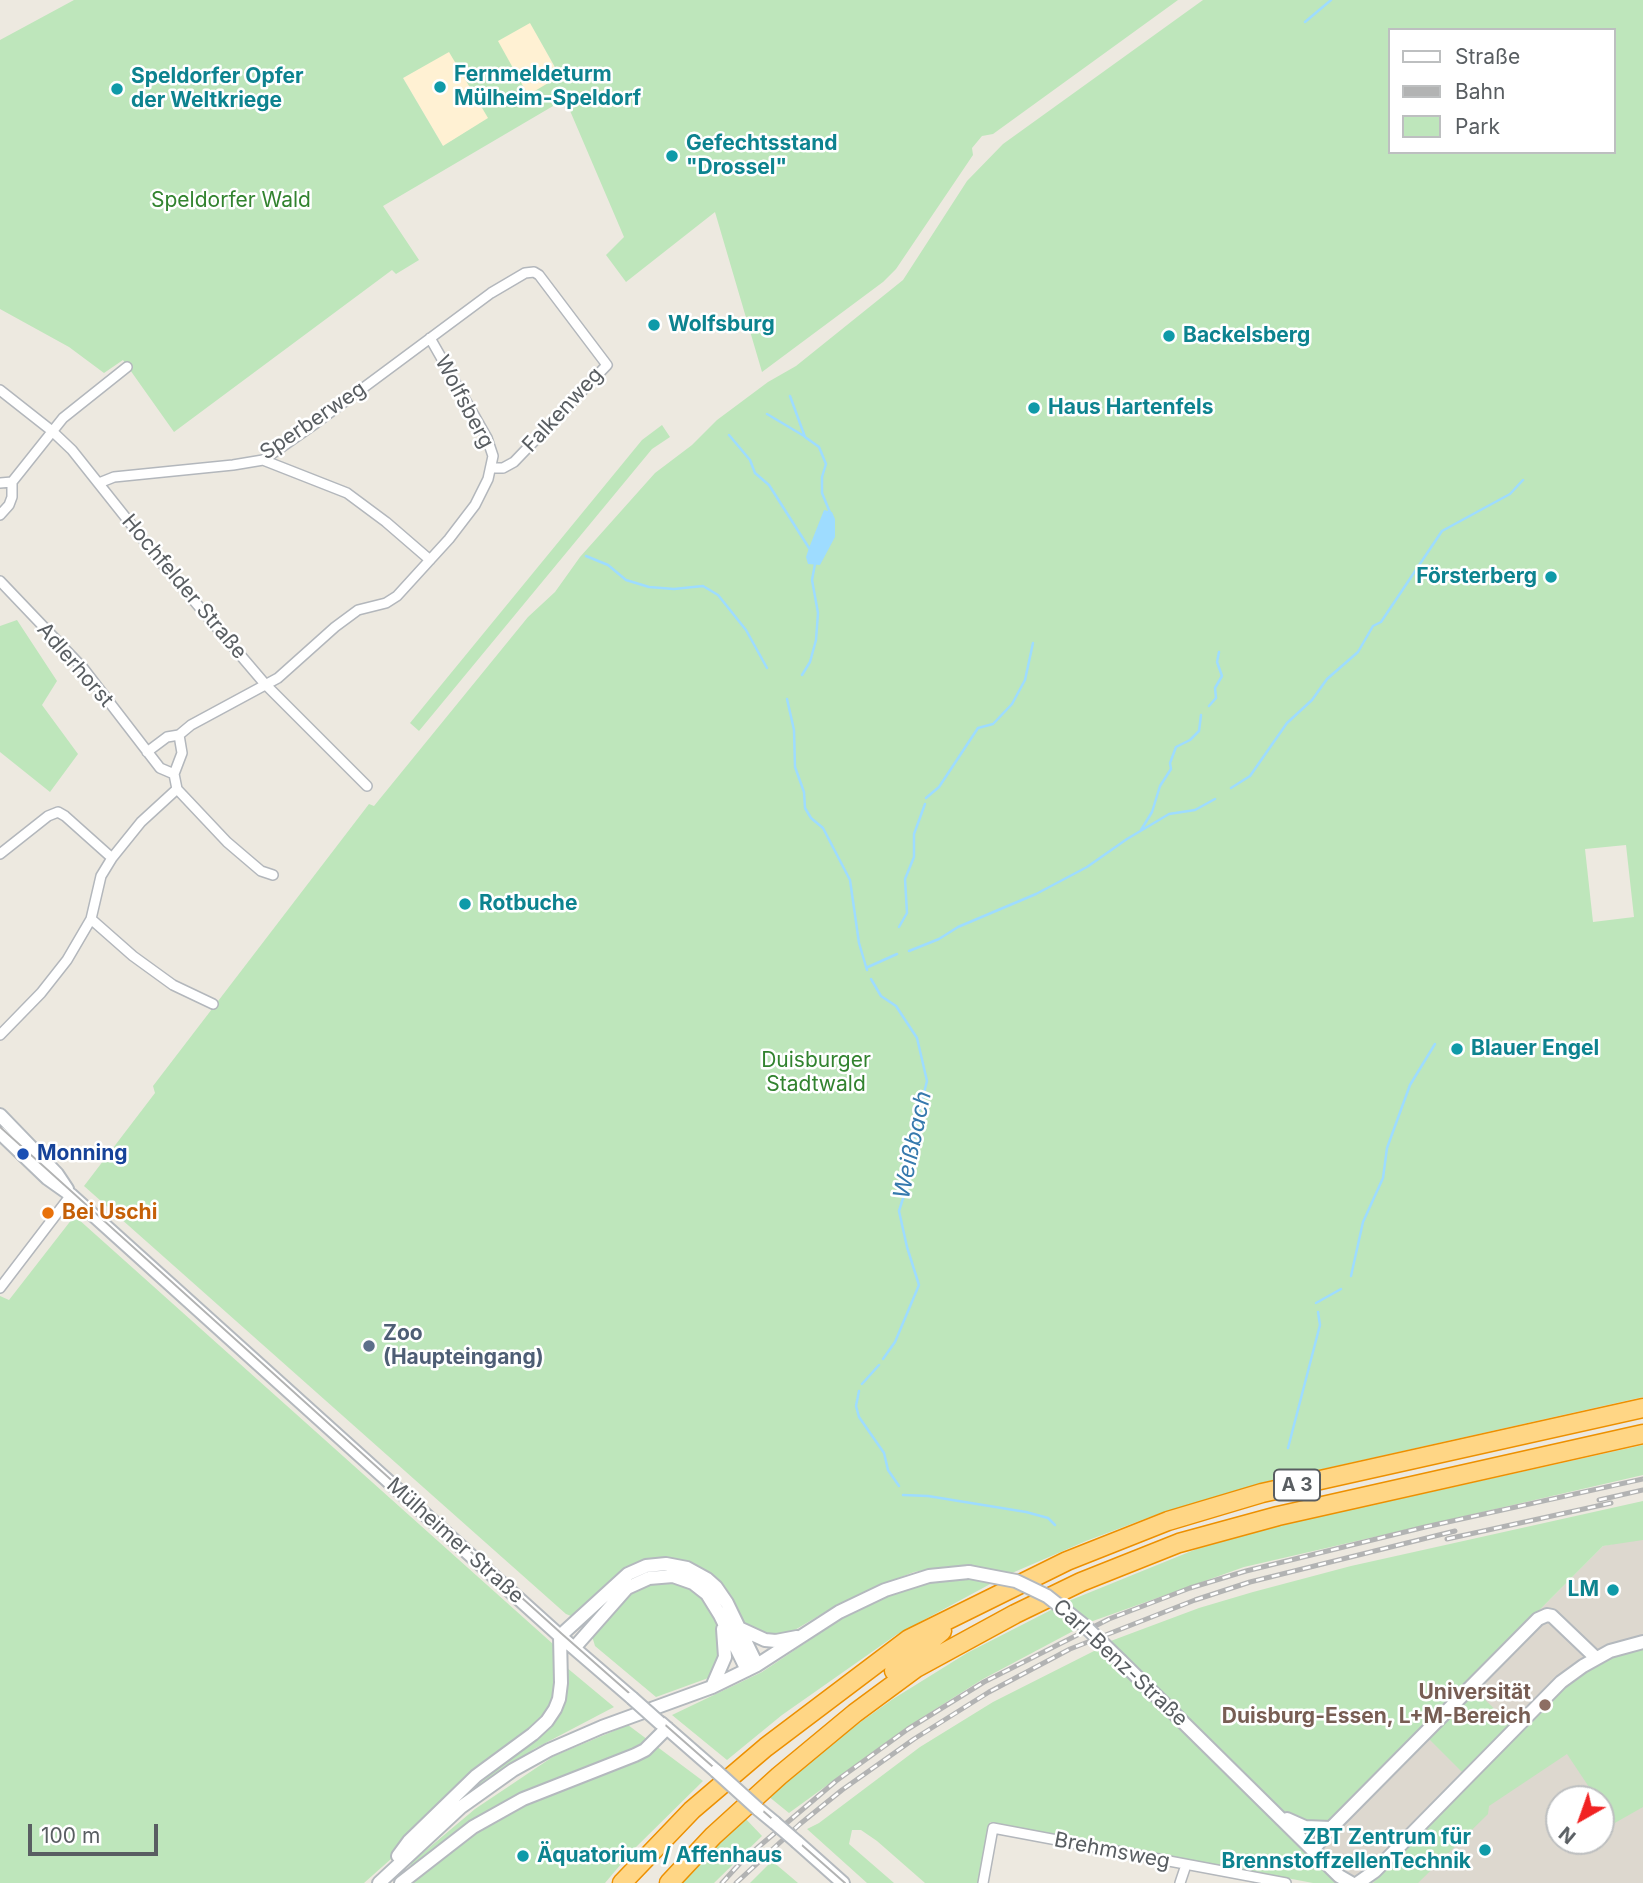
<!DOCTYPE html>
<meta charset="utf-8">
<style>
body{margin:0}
#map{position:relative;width:1643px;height:1883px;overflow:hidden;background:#ede9e0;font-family:Inter,sans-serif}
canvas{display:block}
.legend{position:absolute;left:1388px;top:28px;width:228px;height:126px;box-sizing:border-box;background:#fff;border:2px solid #bdbfc0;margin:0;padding:9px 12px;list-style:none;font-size:21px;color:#595e62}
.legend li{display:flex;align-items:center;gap:14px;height:35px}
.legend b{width:35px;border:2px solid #bdbfc0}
.north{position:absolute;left:1545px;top:1785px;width:70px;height:70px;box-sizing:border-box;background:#fff;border:2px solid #bdbfc0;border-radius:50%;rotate:220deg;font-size:19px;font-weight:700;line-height:28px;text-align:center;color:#595e62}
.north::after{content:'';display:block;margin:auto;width:24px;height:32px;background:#f12222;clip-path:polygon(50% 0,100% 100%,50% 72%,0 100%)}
.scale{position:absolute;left:28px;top:1824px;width:130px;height:32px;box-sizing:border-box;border:4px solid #595e62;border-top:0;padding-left:9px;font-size:21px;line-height:24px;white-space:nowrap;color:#595e62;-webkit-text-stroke:5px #fff;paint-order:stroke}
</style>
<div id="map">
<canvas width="1643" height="1883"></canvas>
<ul class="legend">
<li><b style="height:9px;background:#fff"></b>Straße</li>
<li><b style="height:9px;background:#b2b3b3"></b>Bahn</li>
<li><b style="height:19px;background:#bee6bb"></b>Park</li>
</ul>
<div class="north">N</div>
<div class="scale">100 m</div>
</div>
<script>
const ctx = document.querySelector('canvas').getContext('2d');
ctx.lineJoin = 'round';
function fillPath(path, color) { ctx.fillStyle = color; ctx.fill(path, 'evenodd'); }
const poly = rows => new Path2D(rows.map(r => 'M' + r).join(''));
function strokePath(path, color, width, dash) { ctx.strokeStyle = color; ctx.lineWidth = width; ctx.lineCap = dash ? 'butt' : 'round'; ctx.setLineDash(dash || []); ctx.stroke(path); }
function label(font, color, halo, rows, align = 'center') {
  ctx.font = font + ' Inter,sans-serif'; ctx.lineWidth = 5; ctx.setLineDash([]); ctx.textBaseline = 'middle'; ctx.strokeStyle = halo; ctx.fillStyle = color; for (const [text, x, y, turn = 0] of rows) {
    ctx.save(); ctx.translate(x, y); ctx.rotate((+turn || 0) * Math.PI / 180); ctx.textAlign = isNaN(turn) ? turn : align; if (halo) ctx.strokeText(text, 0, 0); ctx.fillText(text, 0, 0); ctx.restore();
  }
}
fillPath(poly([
 [530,22,560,77,528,95,497,41],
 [449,51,489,118,443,146,403,78]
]), '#fff1d3');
fillPath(poly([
 [1630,1540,1643,1540,1643,1883,1337,1883,1323,1848,1336,1815,1603,1546],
 [1559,1799,1601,1799,1601,1841,1559,1841]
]), '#ddd8cf');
fillPath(poly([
 [74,0,1178,0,993,134,982,136,972,148,973,155,896,269,883,282,762,372,715,212,626,282,606,255,624,237,565,99,383,206,419,260,396,274,392,270,174,432,123,360,104,373,69,347,0,309,0,40],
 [530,23,560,76,528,95,498,41],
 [449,52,488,118,443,146,403,78],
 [1203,0,1643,0,1643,1397,1265,1482,1158,1514,1086,1541,1012,1573,970,1566,942,1567,914,1572,883,1584,837,1605,788,1634,767,1636,751,1629,739,1617,653,1561,571,1616,566,1614,84,1186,155,1093,153,1086,369,804,374,806,528,617,555,592,580,557,655,473,692,445,717,420,768,382,796,366,903,280,967,181,1003,144],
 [1389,30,1613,30,1613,152,1389,152],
 [1626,845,1634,917,1593,922,1585,849],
 [662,425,670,437,652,449,419,731,410,723,642,440],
 [17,620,57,681,42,705,78,754,50,792,0,752,0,626],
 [77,1218,553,1644,554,1657,614,1707,534,1749,447,1809,364,1883,0,1883,0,1296,9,1300,72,1219],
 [1643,1445,1643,1475,1244,1567,1090,1622,1066,1602,1199,1548,1286,1524],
 [1643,1501,1643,1540,1603,1546,1336,1815,1325,1823,1309,1824,1296,1820,1284,1812,1108,1642,1199,1608,1253,1592,1351,1566],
 [955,1578,994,1582,896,1635,782,1715,727,1760,672,1715,762,1672,844,1617,897,1592,930,1582],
 [671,1581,690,1587,703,1597,716,1616,720,1658,711,1677,656,1697,595,1646,592,1636,624,1596,643,1585],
 [1053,1609,1077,1629,983,1679,907,1727,789,1813,768,1796,824,1748,893,1699,967,1653],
 [1098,1649,1338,1883,1313,1883,990,1822,978,1883,925,1883,877,1841,861,1830,852,1830,849,1844,894,1883,867,1883,807,1829,819,1823,920,1747,993,1702],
 [1643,1649,1643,1807,1613,1824,1601,1806,1601,1799,1597,1799,1567,1754,1489,1806,1488,1814,1418,1883,1373,1883,1420,1831,1565,1686,1593,1665,1628,1652],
 [1474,1689,1511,1725,1463,1773,1427,1737],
 [628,1725,703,1781,633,1850,605,1883,401,1883,412,1862,475,1809,554,1756],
 [744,1817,762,1836,714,1883,676,1883],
 [772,1861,791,1877,798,1883,750,1883]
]), '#bee6bb');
fillPath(poly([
 [824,510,832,512,835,519,835,537,820,565,808,564,806,557,809,548]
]), '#9edcff');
strokePath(poly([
 [1305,22,1331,0],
 [790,396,805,437,819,447,826,464,822,477,822,493,831,515],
 [767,414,804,436],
 [729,435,750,460,755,473,769,485,809,548],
 [586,556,608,565,626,580,649,587,674,589,703,586,718,595,746,630,767,668],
 [802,675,810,662,816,640,818,613,812,580,815,564],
 [787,699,794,730,795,767,804,792,805,808,811,818,823,828,850,880,859,943,867,970],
 [1209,706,1216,698,1215,688,1222,676,1217,662,1219,652],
 [1231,788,1250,776,1287,723,1312,700,1327,679,1358,652,1373,626,1381,622,1442,531,1510,494,1523,480],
 [926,798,939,787,978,728,993,724,1012,704,1025,680,1033,643],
 [1141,830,1152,812,1160,786,1171,769,1170,763,1176,747,1190,740,1199,731,1201,715],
 [899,927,907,913,905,879,914,857,914,834,925,804],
 [909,951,939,939,958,927,1036,894,1087,867,1127,839,1169,814,1195,810,1215,799],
 [868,967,897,954],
 [871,979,881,996,896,1006,917,1038,927,1081,917,1120,906,1189,899,1211,907,1247,919,1285,895,1342,883,1359],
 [1351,1276,1363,1222,1383,1178,1387,1148,1410,1085,1435,1044],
 [1316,1303,1341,1289],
 [862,1384,879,1365],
 [859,1391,856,1406,859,1417,884,1453,888,1470,899,1486],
 [1288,1448,1320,1325,1318,1312],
 [903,1495,928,1496,1026,1512,1048,1518,1055,1525]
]), '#9edcff', 2.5);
const street = poly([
 [0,390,52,431,72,450,161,562,265,684,367,786],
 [263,460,347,493,386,522,430,560],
 [0,483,12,482,63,418,127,367],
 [99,483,114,477,233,465,263,460,316,423,491,293,525,273,534,272,539,275,607,365,514,462,503,468,492,468],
 [0,515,9,505,12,497,12,482],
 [0,581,83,668,160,768,174,774],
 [147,752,167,737,179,735],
 [177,789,227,842,261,871,273,875],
 [0,854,48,816,58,812,65,816,112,858],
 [91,919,133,956,173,985,213,1004],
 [0,1035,41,993,67,960,91,919,101,876,112,858,141,822,177,789,174,774,182,753,179,735,191,725,278,678,335,627,358,610,386,603,397,596,449,539,475,505,488,479,493,456,487,438,430,338],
 [0,1288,71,1195],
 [983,1883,993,1828,1286,1883],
 [1180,1883,1186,1865]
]);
const secondary = poly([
 [0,1115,57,1174,67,1189],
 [0,1133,47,1178,71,1195,560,1636,632,1698],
 [741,1629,765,1640,776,1641,797,1637],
 [574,1648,627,1588,649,1578,673,1576,693,1583,707,1594,720,1615,747,1670],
 [1121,1661,1339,1876,1351,1883],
 [712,1687,725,1657,723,1629],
 [661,1723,716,1771],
 [758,1809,775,1823],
 [1287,1819,1305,1827,1331,1828],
 [797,1842,843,1883],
 [1313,1850,1331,1828,1538,1619,1547,1615,1552,1616,1596,1658],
 [398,1856,409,1841,476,1776,533,1734,547,1721,555,1709,559,1699,561,1683,560,1636,628,1574,646,1566,666,1564,687,1568,707,1579,716,1587,727,1603,757,1665],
 [379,1883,461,1807,513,1770,549,1750,602,1727,712,1687,757,1665,839,1612,885,1590,929,1576,969,1572],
 [401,1883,473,1827,523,1799,635,1755,645,1750,667,1728],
 [1358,1883,1375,1871,1561,1682,1583,1666,1610,1651,1643,1642]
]);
const highway = poly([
 [894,1671,942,1631],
 [622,1883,692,1810,766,1747,909,1639,1067,1561,1168,1521,1262,1493,1643,1408],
 [669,1883,713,1836,779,1776,855,1713,916,1668,1015,1614,1081,1582,1179,1543,1278,1516,1643,1434]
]);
strokePath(street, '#b3b7bc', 12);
strokePath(secondary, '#b4b9be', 16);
strokePath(highway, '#ed9000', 21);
strokePath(street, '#fff', 9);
strokePath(secondary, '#fff', 12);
strokePath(highway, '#ffd685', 18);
strokePath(poly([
 [0,1127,562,1634,845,1883]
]), '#b2b3b3', 2);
const rail = poly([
 [1599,1500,1643,1490],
 [1447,1539,1611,1503],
 [722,1883,743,1860,836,1781,908,1729,984,1682,1109,1619,1190,1588,1246,1571,1425,1527,1643,1479],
 [736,1883,800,1824,842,1790,914,1739,989,1692,1070,1649,1195,1600,1250,1582,1455,1531]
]);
strokePath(rail, '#b2b3b3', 5);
strokePath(rail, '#fff', 2.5, [8]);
const secondaryBridge = poly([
 [969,1572,1016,1581,1047,1596,1085,1626,1121,1661],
 [632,1698,660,1723],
 [716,1771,758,1809],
 [775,1823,797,1842]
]);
strokePath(secondaryBridge, '#b4b9be', 16, []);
strokePath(secondaryBridge, '#fff', 12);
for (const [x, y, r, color] of [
 [440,87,7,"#0f9aa8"],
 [117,89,7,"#0f9aa8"],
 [672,156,7,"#0f9aa8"],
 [654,325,7,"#0f9aa8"],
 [1169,336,7,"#0f9aa8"],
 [1034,408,7,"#0f9aa8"],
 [1551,577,7,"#0f9aa8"],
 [465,904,7,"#0f9aa8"],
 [1457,1049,7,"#0f9aa8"],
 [23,1154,7,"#1a4fb4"],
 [48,1213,7,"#e8710a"],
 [369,1346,7,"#5c6f8a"],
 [1613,1590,7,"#0f9aa8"],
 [1545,1705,7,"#8d6e63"],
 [1485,1850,7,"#0f9aa8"],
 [523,1856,7,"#0f9aa8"]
]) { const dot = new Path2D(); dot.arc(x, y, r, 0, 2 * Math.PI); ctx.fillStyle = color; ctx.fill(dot); strokePath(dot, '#fff', 2.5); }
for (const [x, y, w] of [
 [1297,1485,46]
]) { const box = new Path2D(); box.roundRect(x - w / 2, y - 15.5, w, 31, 5); ctx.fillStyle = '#fff'; ctx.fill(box); strokePath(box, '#595e62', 2); }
label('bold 19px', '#595e62', null, [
 ["A 3",1297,1485]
]);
label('bold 21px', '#0d838f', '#fff', [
 ["Fernmeldeturm",454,75],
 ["Mülheim-Speldorf",454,99],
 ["Speldorfer Opfer",131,77],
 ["der Weltkriege",131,101],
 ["Gefechtsstand",686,144],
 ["\"Drossel\"",686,168],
 ["Wolfsburg",668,325],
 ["Backelsberg",1183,336],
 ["Haus Hartenfels",1048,408],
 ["Försterberg",1537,577,"right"],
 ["Rotbuche",479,904],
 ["Blauer Engel",1471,1049],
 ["LM",1599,1590,"right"],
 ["ZBT Zentrum für",1471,1838,"right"],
 ["BrennstoffzellenTechnik",1471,1862,"right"],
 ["Äquatorium / Affenhaus",537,1856]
], 'left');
label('21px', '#32832f', '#fff', [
 ["Speldorfer Wald",231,201],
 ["Duisburger",816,1061],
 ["Stadtwald",816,1085]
]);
label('21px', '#595e62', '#fff', [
 ["Wolfsberg",464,402,62],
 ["Falkenweg",563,410,-47],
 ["Sperberweg",313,421,-34],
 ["Hochfelder Straße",184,587,50],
 ["Adlerhorst",75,665,49],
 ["Mülheimer Straße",455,1541,42],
 ["Carl-Benz-Straße",1120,1663,43],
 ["Brehmsweg",1112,1851,11]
]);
label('bold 21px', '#164399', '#fff', [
 ["Monning",37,1154]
], 'left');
label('bold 21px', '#c56008', '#fff', [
 ["Bei Uschi",62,1213]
], 'left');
label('bold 21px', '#4e5e75', '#fff', [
 ["Zoo",383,1334],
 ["(Haupteingang)",383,1358]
], 'left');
label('bold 21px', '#785e54', '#fff', [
 ["Universität",1531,1693],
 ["Duisburg-Essen, L+M-Bereich",1531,1717]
], 'right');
label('italic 23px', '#3579ad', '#fff', [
 ["Weißbach",913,1145,-78]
]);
</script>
